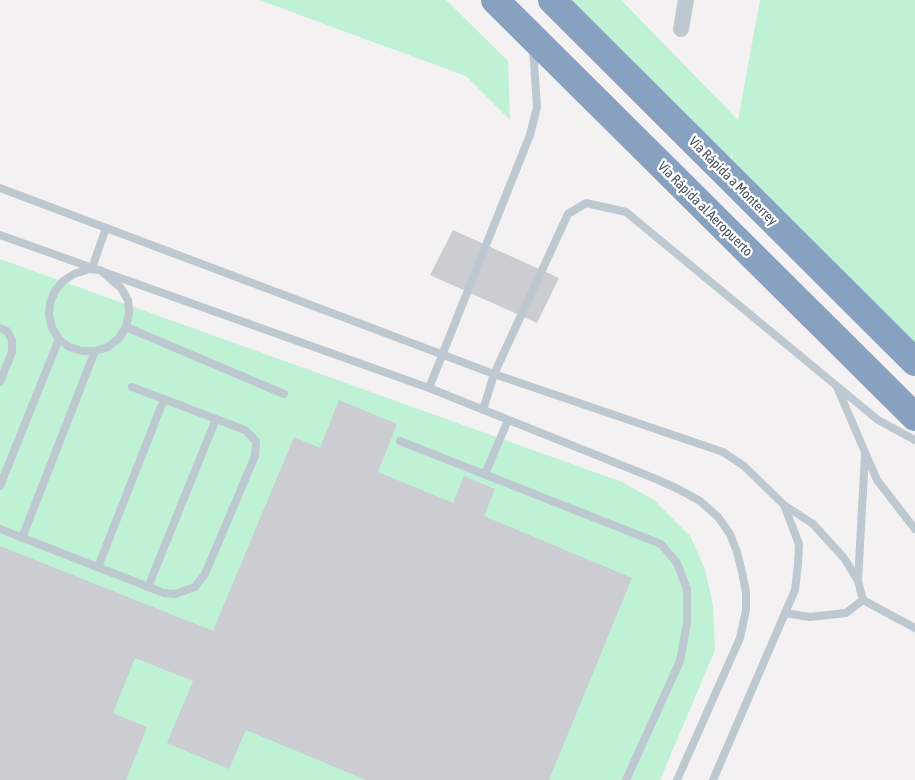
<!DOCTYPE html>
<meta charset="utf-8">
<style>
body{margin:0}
canvas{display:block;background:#f3f1f1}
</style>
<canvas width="915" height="780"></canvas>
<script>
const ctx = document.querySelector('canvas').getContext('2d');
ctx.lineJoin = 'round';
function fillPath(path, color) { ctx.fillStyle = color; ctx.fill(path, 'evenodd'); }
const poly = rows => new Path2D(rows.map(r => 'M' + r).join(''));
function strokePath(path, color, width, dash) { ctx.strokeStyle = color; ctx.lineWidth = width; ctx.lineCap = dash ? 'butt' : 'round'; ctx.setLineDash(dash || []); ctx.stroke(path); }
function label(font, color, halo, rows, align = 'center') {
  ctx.font = font + ' "Asap Condensed",sans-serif'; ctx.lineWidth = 4.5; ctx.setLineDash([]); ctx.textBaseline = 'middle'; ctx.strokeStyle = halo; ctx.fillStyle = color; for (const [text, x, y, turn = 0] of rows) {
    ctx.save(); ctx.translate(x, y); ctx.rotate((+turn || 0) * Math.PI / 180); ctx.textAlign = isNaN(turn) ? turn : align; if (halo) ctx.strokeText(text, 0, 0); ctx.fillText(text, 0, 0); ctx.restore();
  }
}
fillPath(poly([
 [259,0,446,0,508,61,510,120,466,76],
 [567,0,621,0,738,120,760,0,915,0,915,344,732,161,733,150,729,164],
 [0,259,622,482,654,500,690,536,705,569,713,605,715,650,660,780,0,780]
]), '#bff1d4');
fillPath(poly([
 [453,230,559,278,537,323,430,275],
 [339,400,397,424,378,472,453,503,464,476,495,489,484,516,632,578,549,780,366,780,246,730,229,769,167,743,193,681,135,658,113,713,147,727,126,780,0,780,0,546,213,631,294,437,320,448]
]), '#cbcdd3');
strokePath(poly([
 [0,188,494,374,723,452,744,466,784,505,799,544,798,564,795,590,713,780],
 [0,235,429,388,656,479,678,489,700,501,718,517,730,534,737,552,742,572,746,592,746,610,740,638,677,780],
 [92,268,106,228],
 [89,269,100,270,121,288,128,300,129,313,126,327,119,338,108,347,95,351,82,351,69,347,59,339,52,328,49,315,50,303,55,291,63,281,74,274,89,269],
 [126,327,284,394],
 [0,328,7,331,12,340,12,352,0,382],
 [837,387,877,480,915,529],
 [429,388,530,135,537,107,533,48],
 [483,410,494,374,568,214,586,203,626,212,878,420,915,440],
 [400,441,661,544,677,563,687,589,687,623,680,661,626,780],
 [485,474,508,420],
 [0,486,59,339],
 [784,505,813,524,844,558,858,581,863,600,915,628],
 [0,529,164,593,175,594,195,587,205,574,255,456,256,441,245,430,132,387],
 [22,538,95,351],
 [98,567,164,399],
 [858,581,865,455],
 [148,587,216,419],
 [785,613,810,617,846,613,863,600]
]), '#bec8d0', 8);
strokePath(poly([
 [681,29,686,0]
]), '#bec8d0', 16);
strokePath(poly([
 [495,0,915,417],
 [552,0,915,362]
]), '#88a1c0', 28);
label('14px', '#48535f', '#fff', [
 ["Vía Rápida a Monterrey",733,181,45],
 ["Vía Rápida al Aeropuerto",705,209,45]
]);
</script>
